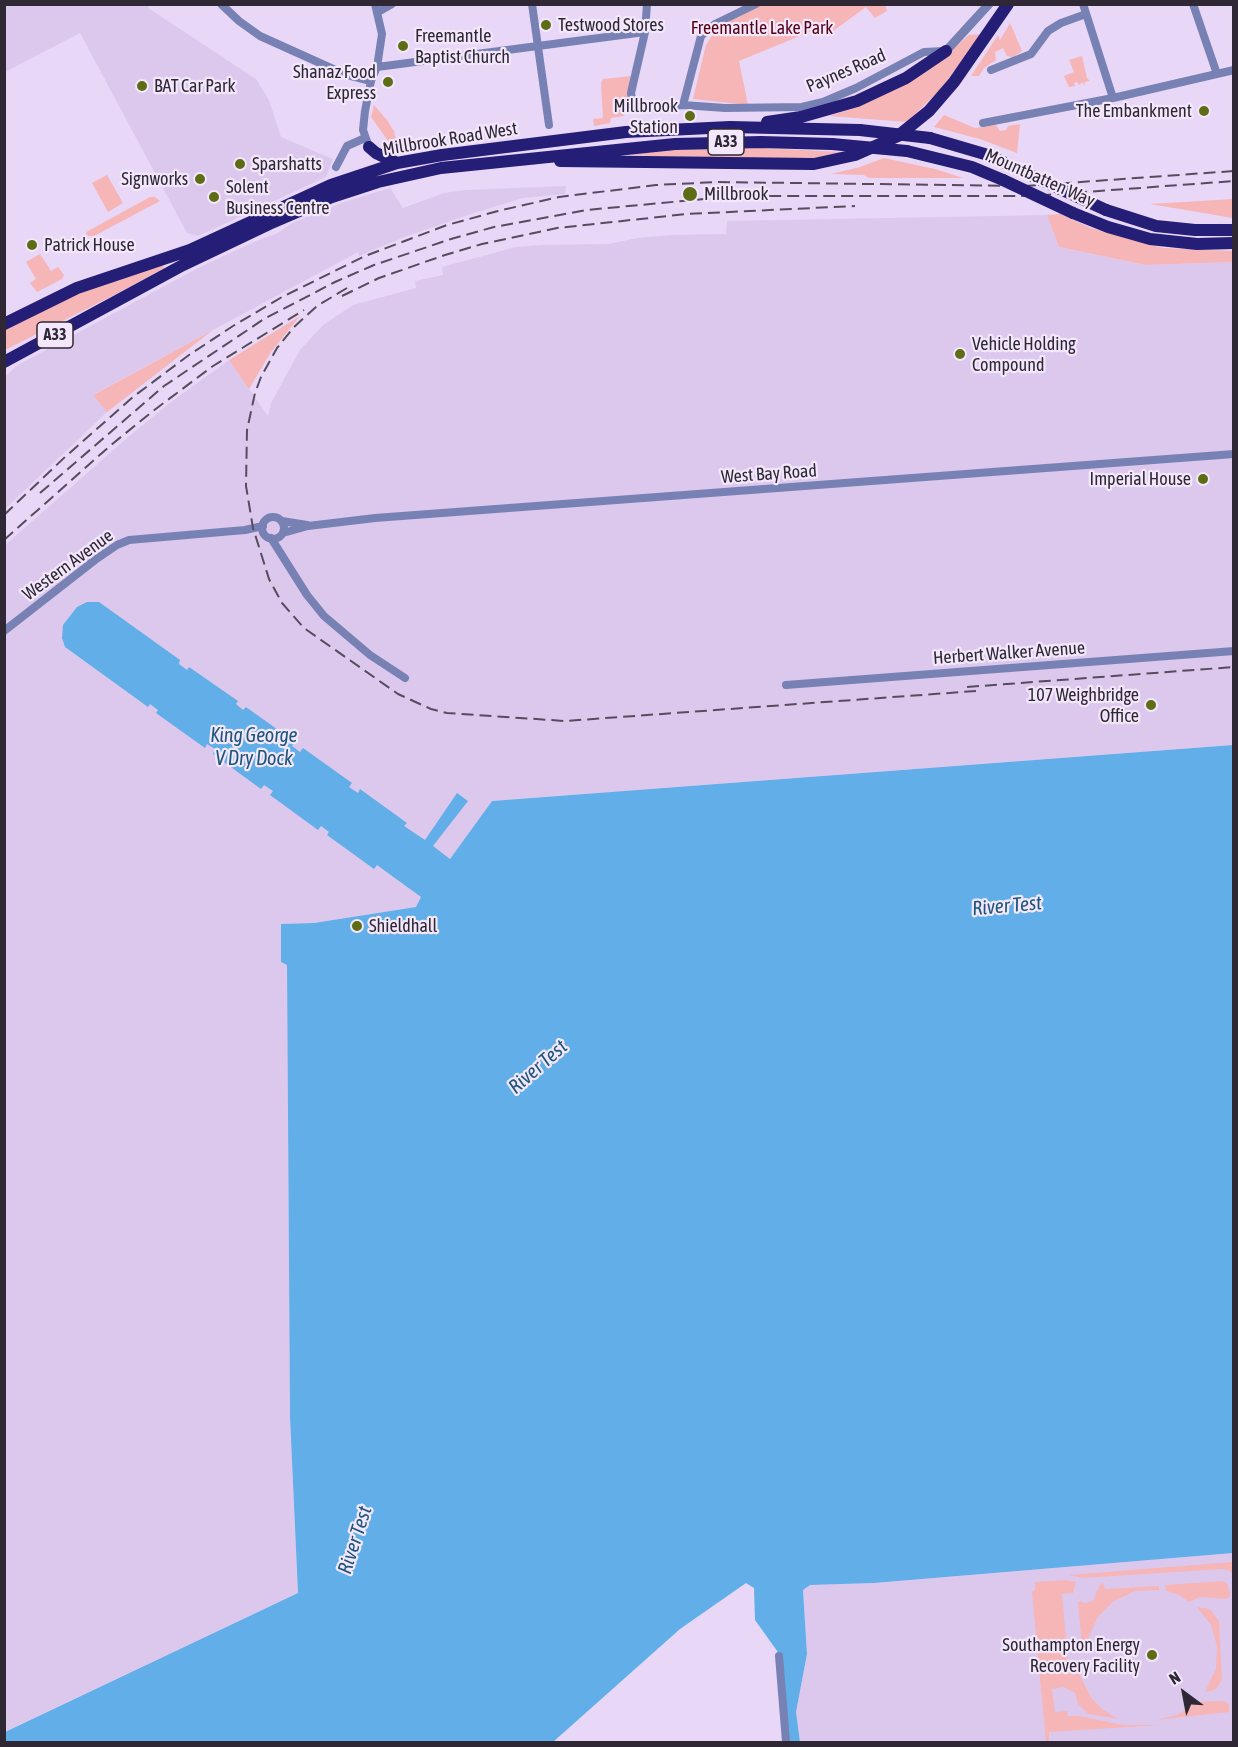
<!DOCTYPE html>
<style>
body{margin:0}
#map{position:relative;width:1238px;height:1747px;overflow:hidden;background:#e9d7f7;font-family:"Asap Condensed",sans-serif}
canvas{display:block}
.frame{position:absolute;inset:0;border:6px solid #2f2834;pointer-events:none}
.north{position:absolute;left:1154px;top:1663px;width:60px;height:60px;-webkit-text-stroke:4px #f2e7fb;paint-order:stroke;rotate:328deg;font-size:16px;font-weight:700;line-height:24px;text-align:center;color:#2f2834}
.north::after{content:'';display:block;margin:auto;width:21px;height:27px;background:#2f2834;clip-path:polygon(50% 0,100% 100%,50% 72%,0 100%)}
</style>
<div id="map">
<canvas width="1238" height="1747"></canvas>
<div class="frame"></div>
<div class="north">N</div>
</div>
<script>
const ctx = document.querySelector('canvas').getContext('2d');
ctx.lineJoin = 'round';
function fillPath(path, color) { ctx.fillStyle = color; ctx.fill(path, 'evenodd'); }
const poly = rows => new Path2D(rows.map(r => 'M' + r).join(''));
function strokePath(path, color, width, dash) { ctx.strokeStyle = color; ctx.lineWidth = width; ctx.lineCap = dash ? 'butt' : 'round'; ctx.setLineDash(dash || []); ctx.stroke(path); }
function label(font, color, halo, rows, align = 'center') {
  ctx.font = font + ' "Asap Condensed",sans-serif'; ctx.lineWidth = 4.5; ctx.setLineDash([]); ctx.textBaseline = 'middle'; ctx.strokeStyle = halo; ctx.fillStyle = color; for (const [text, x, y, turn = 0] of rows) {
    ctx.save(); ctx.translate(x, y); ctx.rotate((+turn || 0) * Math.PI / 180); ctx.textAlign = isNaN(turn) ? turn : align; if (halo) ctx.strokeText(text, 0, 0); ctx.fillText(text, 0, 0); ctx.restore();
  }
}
fillPath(poly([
 [5,5,150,5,148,8,256,79,269,100,281,137,333,159,326,177,198,236,187,233,80,33,5,72],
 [566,186,565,194,523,198,474,213,407,236,359,256,358,252,94,394,107,412,5,509,5,377,16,366,198,268,256,241,278,233,290,224,344,202,390,188,403,208,444,193,465,190],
 [1047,215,1059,247,1146,265,1233,262,1233,745,492,801,450,859,404,884,421,897,417,907,314,923,281,924,287,964,290,1417,298,1593,4,1732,4,546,127,438,171,402,229,360,268,416,271,403,300,350,323,325,353,305,416,288,415,281,443,275,442,267,516,247,542,245,609,244,637,238,672,235,726,234,727,221],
 [1233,1553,1233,1742,800,1742,796,1712,807,1654,803,1590,810,1585,874,1583]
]), '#ddc8ed');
fillPath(poly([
 [757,5,885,5,887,11,875,18,866,7,829,34,819,28,739,61,748,105,693,99,706,45,717,28],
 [1010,23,1022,51,1013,57,1007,56,1003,48,995,52,996,60,984,68,979,76,971,76,998,35,1000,40],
 [983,34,938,92,907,122,829,116,857,107,903,86,940,61,969,35],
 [1082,56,1087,78,1090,81,1085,82,1084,86,1083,82,1079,85,1077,82,1074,83,1075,86,1069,87,1064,76,1074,72,1069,60],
 [631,76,629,101,618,101,624,116,611,118,610,123,594,126,593,119,603,118,601,83,603,79],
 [374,105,387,120,395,133,394,134,396,138,398,138,405,149,399,150,393,148,371,117],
 [944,115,975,128,996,125,1000,131,1006,130,1008,126,1020,124,1017,153,980,139,934,127],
 [741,147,841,152,811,159,702,159,600,153],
 [884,158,935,169,963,178,869,178,864,175,831,174,860,167],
 [107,175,123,203,108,212,92,183],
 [150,197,155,197,160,201,94,236,88,236,86,233,88,231],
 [1233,199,1233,218,1150,204],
 [1060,214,1091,228,1163,248,1233,251,1233,262,1146,265,1059,247,1047,215],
 [40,254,51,271,58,267,64,275,62,279,37,292,30,283,36,279,26,262],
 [162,264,164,268,120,292,5,350,5,330,80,292],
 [300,316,271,352,249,389,229,360],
 [213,330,107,412,93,395,132,374],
 [1233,1562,1233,1575,1230,1571,1223,1569,1083,1578,1068,1575],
 [1066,1580,1076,1582,1073,1593,1062,1594,1068,1661,1076,1661,1081,1678,1092,1699,1102,1709,1118,1719,1088,1714,1078,1704,1075,1693,1064,1687,1052,1689,1055,1712,1067,1711,1068,1716,1079,1716,1123,1725,1160,1725,1049,1732,1049,1742,1046,1742,1032,1592,1035,1590,1035,1582],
 [1223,1581,1227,1584,1230,1592,1230,1596,1226,1599,1200,1597,1189,1602,1179,1595,1166,1591,1165,1585],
 [1103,1583,1105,1589,1159,1586,1159,1590,1135,1591,1114,1601,1098,1617,1089,1636,1087,1654,1082,1646,1078,1601,1085,1603,1093,1601,1100,1585],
 [1197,1607,1210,1609,1219,1621,1222,1679,1217,1688,1211,1691,1205,1692,1216,1669,1217,1646,1211,1625],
 [1224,1701,1229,1704,1229,1712,1156,1720,1177,1715,1197,1702]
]), '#f6b5b7');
fillPath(poly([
 [87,602,99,602,180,660,179,664,187,670,189,667,238,701,236,704,243,710,246,707,295,742,292,746,300,752,303,748,352,783,349,787,358,793,360,789,407,823,404,826,425,840,457,793,468,801,433,846,450,859,492,801,1233,745,1233,1553,874,1583,810,1585,803,1590,807,1654,796,1712,800,1742,789,1742,780,1655,755,1620,754,1588,746,1583,680,1629,553,1742,5,1742,5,1732,298,1593,290,1417,287,965,281,962,281,924,314,923,416,907,421,897,377,865,374,869,327,835,329,832,321,826,318,830,270,795,273,791,264,785,261,789,213,754,215,749,207,744,205,748,156,713,158,710,150,704,148,707,65,647,62,638,63,625,77,607]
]), '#61aee8');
strokePath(poly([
 [221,4,239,21,260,36,331,68,351,76,371,81],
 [532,4,549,125],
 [1083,4,1113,98],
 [1193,4,1217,74],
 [378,12,392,4],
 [377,67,645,32],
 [991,70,1031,54,1048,31,1061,23,1086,14],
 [633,105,631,93,645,32,647,4],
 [683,105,701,36,715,24,756,4],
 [622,107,633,105,639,108,646,109,683,105,725,108,802,107,823,102,856,88,924,52,944,51],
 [983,123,1113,98,1234,70],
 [369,147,363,130,365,111,371,81,377,67,382,34,375,4],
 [336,167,347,146,365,138],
 '262 528a11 11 0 1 1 22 0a11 11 0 1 1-22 0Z',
 [282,521,307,525],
 [283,533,308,526,375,518,1234,454],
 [271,538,307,595,324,616,370,655,405,678],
 [4,631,95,560,117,545,129,540,245,530,263,526],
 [786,685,1234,651],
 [779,1656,786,1742]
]), '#7881b4', 8);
strokePath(poly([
 [946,51,989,4]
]), '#7881b4', 9);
strokePath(poly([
 [767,122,801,117,857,101,906,78,946,51],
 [930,138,988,155,1039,179],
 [369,147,376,153,397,163],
 [907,151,972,167,1003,180],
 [560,161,814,164,855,155,898,136,929,111,954,82,1008,4],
 [1106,210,1156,226,1195,230,1234,230],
 [1073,213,1108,227,1150,239,1197,244,1234,243],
 [4,324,77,288,190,250,331,185,397,163,442,155,626,132,730,127,860,130],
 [4,362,183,265,269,224,332,197,378,182,441,168,675,144,761,142,832,144]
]), '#241e77', 12);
strokePath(poly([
 [347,288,317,306,294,327,277,348,261,377,255,393,247,430,246,486,253,528,259,547,269,579,282,603,304,628,398,694,431,709,447,713,565,721,976,691],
 [342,296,379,278,445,255,482,244,557,228,687,214,855,206],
 [40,493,164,386,264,319,335,282,374,265,451,239,494,227,587,210,704,199,771,196,1031,196,1234,181],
 [4,515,65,457,133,397,189,355,233,326,282,297,365,256,447,225,498,211,559,197,656,185,718,182,1025,186,1234,171],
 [4,540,111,445,153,411,213,366,304,310],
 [967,687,1234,667]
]), '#564c5d', 2, [12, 6]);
strokePath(poly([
 [860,130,930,138],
 [832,144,907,151],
 [1039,179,1106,210],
 [1003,180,1073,213]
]), '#241e77', 12);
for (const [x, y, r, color] of [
 [546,25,6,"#5e6c15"],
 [403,46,6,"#5e6c15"],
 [388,82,6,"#5e6c15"],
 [142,86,6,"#5e6c15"],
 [1204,111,6,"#5e6c15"],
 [690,116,6,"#5e6c15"],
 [240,164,6,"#5e6c15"],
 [200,179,6,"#5e6c15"],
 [690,194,8,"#5e6c15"],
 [214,197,6,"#5e6c15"],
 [32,245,6,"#5e6c15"],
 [960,354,6,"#5e6c15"],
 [1203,479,6,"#5e6c15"],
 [1151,705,6,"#5e6c15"],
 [357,926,6,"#5e6c15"],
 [1152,1655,6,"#5e6c15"]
]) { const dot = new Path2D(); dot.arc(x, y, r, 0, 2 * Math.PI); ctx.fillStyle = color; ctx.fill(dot); strokePath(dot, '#f2e7fb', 2); }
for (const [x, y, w] of [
 [726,142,36],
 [55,335,36]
]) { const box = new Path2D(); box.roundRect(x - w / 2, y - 13, w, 26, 4.5); ctx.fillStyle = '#f2e7fb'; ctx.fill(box); strokePath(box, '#2f2834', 1.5); }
label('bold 16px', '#2f2834', null, [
 ["A33",726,142],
 ["A33",55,335]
]);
label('18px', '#2f2834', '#f2e7fb', [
 ["Testwood Stores",558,25],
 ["Freemantle",415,36],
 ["Baptist Church",415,57],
 ["Shanaz Food",376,72,"right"],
 ["Express",376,93,"right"],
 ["BAT Car Park",154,86],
 ["Millbrook",678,106,"right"],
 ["Station",678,127,"right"],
 ["The Embankment",1192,111,"right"],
 ["Sparshatts",252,164],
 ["Signworks",188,179,"right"],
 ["Solent",226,187],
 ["Business Centre",226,208],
 ["Millbrook",704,194],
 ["Patrick House",44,245],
 ["Vehicle Holding",972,344],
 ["Compound",972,365],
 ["Imperial House",1191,479,"right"],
 ["107 Weighbridge",1139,695,"right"],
 ["Office",1139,716,"right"],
 ["Shieldhall",369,926],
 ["Southampton Energy",1140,1645,"right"],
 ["Recovery Facility",1140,1666,"right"]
], 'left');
label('18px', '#570115', '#f2e7fb', [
 ["Freemantle Lake Park",762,28]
]);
label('18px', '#2f2834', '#f2e7fb', [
 ["Paynes Road",846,71,-23],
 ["Millbrook Road West",450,139,-9],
 ["Mountbatten Way",1040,178,24],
 ["West Bay Road",769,474,-4],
 ["Western Avenue",68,565,-36],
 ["Herbert Walker Avenue",1009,653,-4]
]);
label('italic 20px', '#1d557c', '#f2e7fb', [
 ["King George",254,736],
 ["V Dry Dock",254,759],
 ["River Test",1007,906,-5],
 ["River Test",538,1067,-41],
 ["River Test",355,1540,-72]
]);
</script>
